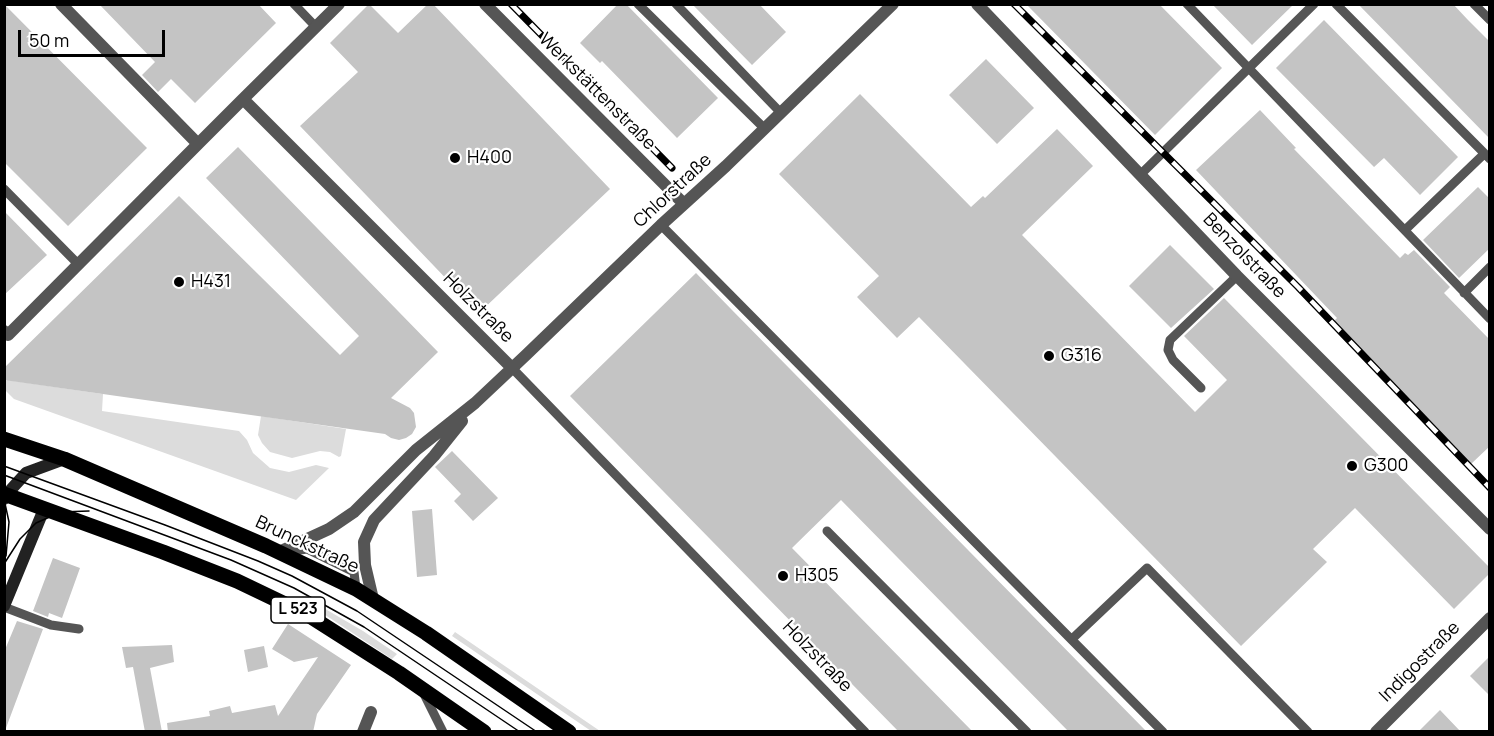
<!DOCTYPE html>
<meta charset="utf-8">
<style>
body{margin:0}
#map{position:relative;width:1494px;height:736px;overflow:hidden;background:#fff;font-family:Manrope,sans-serif}
canvas{display:block}
.frame{position:absolute;inset:0;border:6px solid #000;pointer-events:none}
.scale{position:absolute;left:18px;top:30px;width:147px;height:27px;box-sizing:border-box;border:3px solid #000;border-top:0;padding-left:8px;font-size:18px;line-height:21px;white-space:nowrap;color:#000;-webkit-text-stroke:4px #fff;paint-order:stroke}
</style>
<div id="map">
<canvas width="1494" height="736"></canvas>
<div class="frame"></div>
<div class="scale">50 m</div>
</div>
<script>
const ctx = document.querySelector('canvas').getContext('2d');
ctx.lineJoin = 'round';
function fillPath(path, color) { ctx.fillStyle = color; ctx.fill(path, 'evenodd'); }
const poly = rows => new Path2D(rows.map(r => 'M' + r).join(''));
function strokePath(path, color, width, dash) { ctx.strokeStyle = color; ctx.lineWidth = width; ctx.lineCap = dash ? 'butt' : 'round'; ctx.setLineDash(dash || []); ctx.stroke(path); }
function label(font, color, halo, rows, align = 'center') {
  ctx.font = font + ' Manrope,sans-serif'; ctx.lineWidth = 4.5; ctx.setLineDash([]); ctx.textBaseline = 'middle'; ctx.strokeStyle = halo; ctx.fillStyle = color; for (const [text, x, y, turn = 0] of rows) {
    ctx.save(); ctx.translate(x, y); ctx.rotate((+turn || 0) * Math.PI / 180); ctx.textAlign = isNaN(turn) ? turn : align; if (halo) ctx.strokeText(text, 0, 0); ctx.fillText(text, 0, 0); ctx.restore();
  }
}
fillPath(poly([
 [7,380,103,394,102,411,239,431,247,440,253,453,270,468,289,472,316,465,329,468,296,500,14,399,5,390,4,383],
 [261,416,346,429,341,456,339,457,330,452,320,451,292,458,270,452,262,443,258,435],
 [303,596,363,631,397,654,392,659,301,599],
 [455,632,600,731,591,731,452,636]
]), '#dcdcdc');
fillPath(poly([
 [4,4,147,148,68,226,4,162],
 [99,4,258,4,276,23,195,103,171,79,158,92,142,75,155,62],
 [369,4,398,33,428,4,433,4,610,189,479,313,300,126,358,72,330,43],
 [618,4,626,4,718,98,677,138,602,61,600,63,580,43],
 [692,4,759,4,786,32,752,65],
 [1026,4,1159,4,1222,68,1155,135],
 [1212,4,1294,4,1252,45],
 [1358,4,1453,4,1468,20,1490,42,1490,139],
 [1324,20,1458,157,1420,195,1384,158,1374,167,1276,68],
 [986,59,1034,108,997,144,949,95],
 [860,94,971,207,983,196,985,198,1057,129,1093,166,1022,235,1195,412,1227,380,1184,336,1224,298,1490,568,1490,573,1454,609,1355,508,1313,549,1327,562,1241,646,919,317,897,338,857,297,879,276,779,174],
 [1260,110,1296,148,1294,149,1400,258,1405,253,1408,255,1414,250,1450,287,1444,293,1490,340,1490,446,1471,464,1334,321,1337,318,1196,170],
 [238,147,438,352,391,398,410,408,414,413,416,427,412,434,406,438,399,440,391,438,385,434,4,380,4,368,179,196,340,355,359,336,206,178],
 [1478,187,1490,199,1490,248,1459,278,1423,240],
 [4,211,47,255,4,295],
 [1170,245,1214,289,1171,328,1129,286],
 [696,273,732,310,1147,732,1069,732,841,500,792,548,973,732,899,732,570,396],
 [452,451,498,498,473,521,454,501,461,494,435,467],
 [432,509,437,575,417,577,412,511],
 [53,558,80,568,62,618,49,613,48,617,33,611],
 [17,621,43,629,6,728,4,728,4,652],
 [288,624,351,665,317,714,313,732,168,732,167,723,210,716,209,711,230,706,232,713,275,705,278,716,318,657,294,662,272,649],
 [172,645,174,662,150,668,162,732,145,732,133,667,126,668,122,647],
 [264,646,268,667,248,672,244,650],
 [1490,656,1490,696,1470,676],
 [1440,710,1461,732,1418,732]
]), '#c4c4c4');
strokePath(poly([
 [294,4,316,27],
 [638,4,765,129],
 [676,4,781,113],
 [1187,4,1490,319],
 [1336,4,1490,159],
 [1474,4,1490,20],
 [1140,175,1314,4],
 [4,189,78,264],
 [661,225,1163,732],
 [1405,230,1484,154],
 [1464,293,1490,267],
 [512,368,865,732],
 [1201,388,1173,360,1168,350,1170,340,1237,276],
 [827,531,1027,732],
 [286,552,307,549,354,572,356,589],
 [4,607,51,625,79,629],
 [1072,639,1147,568,1308,732],
 [423,692,443,732]
]), '#555', 9);
strokePath(poly([
 [61,4,198,144,243,99,512,368],
 [485,4,684,204],
 [977,4,1237,276,1490,529],
 [243,99,339,4],
 [4,331,8,335,198,144],
 [279,552,329,529,354,512,416,450,475,403,526,355,661,225,726,166,893,4],
 [373,599,365,565,364,542,374,520,434,456,462,421],
 [363,732,371,712],
 [1376,732,1490,618]
]), '#555', 12);
strokePath(poly([
 [4,499,6,495,26,473,64,459],
 [4,606,44,509]
]), '#222', 12);
strokePath(poly([
 [4,439,64,459,266,546,356,589,426,633,569,732],
 [4,494,163,552,237,581,308,615,399,673,484,732]
]), '#000', 15);
strokePath(poly([
 [4,466,165,525,258,561,292,576,357,611,537,732],
 [4,475,231,560,294,588,364,627,520,732],
 [4,499,9,522,6,556],
 [4,564,20,539,36,523,61,512,89,511]
]), '#000', 1.5);
const rail = poly([
 [511,4,672,168],
 [1014,4,1298,287,1490,488]
]);
strokePath(rail, '#000', 7);
strokePath(rail, '#fff', 4.5, [14]);
for (const [x, y, r, color] of [
 [455,158,6,"#000"],
 [179,282,6,"#000"],
 [1049,356,6,"#000"],
 [1352,466,6,"#000"],
 [783,576,6,"#000"]
]) { const dot = new Path2D(); dot.arc(x, y, r, 0, 2 * Math.PI); ctx.fillStyle = color; ctx.fill(dot); strokePath(dot, '#fff', 2); }
for (const [x, y, w] of [
 [298,610,54]
]) { const box = new Path2D(); box.roundRect(x - w / 2, y - 13, w, 26, 4.5); ctx.fillStyle = '#fff'; ctx.fill(box); strokePath(box, '#000', 1.5); }
label('bold 16px', '#000', null, [
 ["L 523",298,610]
]);
label('18px', '#000', '#fff', [
 ["Werkstättenstraße",597,92,45],
 ["Chlorstraße",673,191,-43],
 ["Benzolstraße",1244,256,46],
 ["Holzstraße",478,308,45],
 ["Brunckstraße",307,545,25],
 ["Holzstraße",817,657,46],
 ["Indigostraße",1420,662,-45]
]);
label('18px', '#000', '#fff', [
 ["H400",467,158],
 ["H431",191,282],
 ["G316",1061,356],
 ["G300",1364,466],
 ["H305",795,576]
], 'left');
</script>
